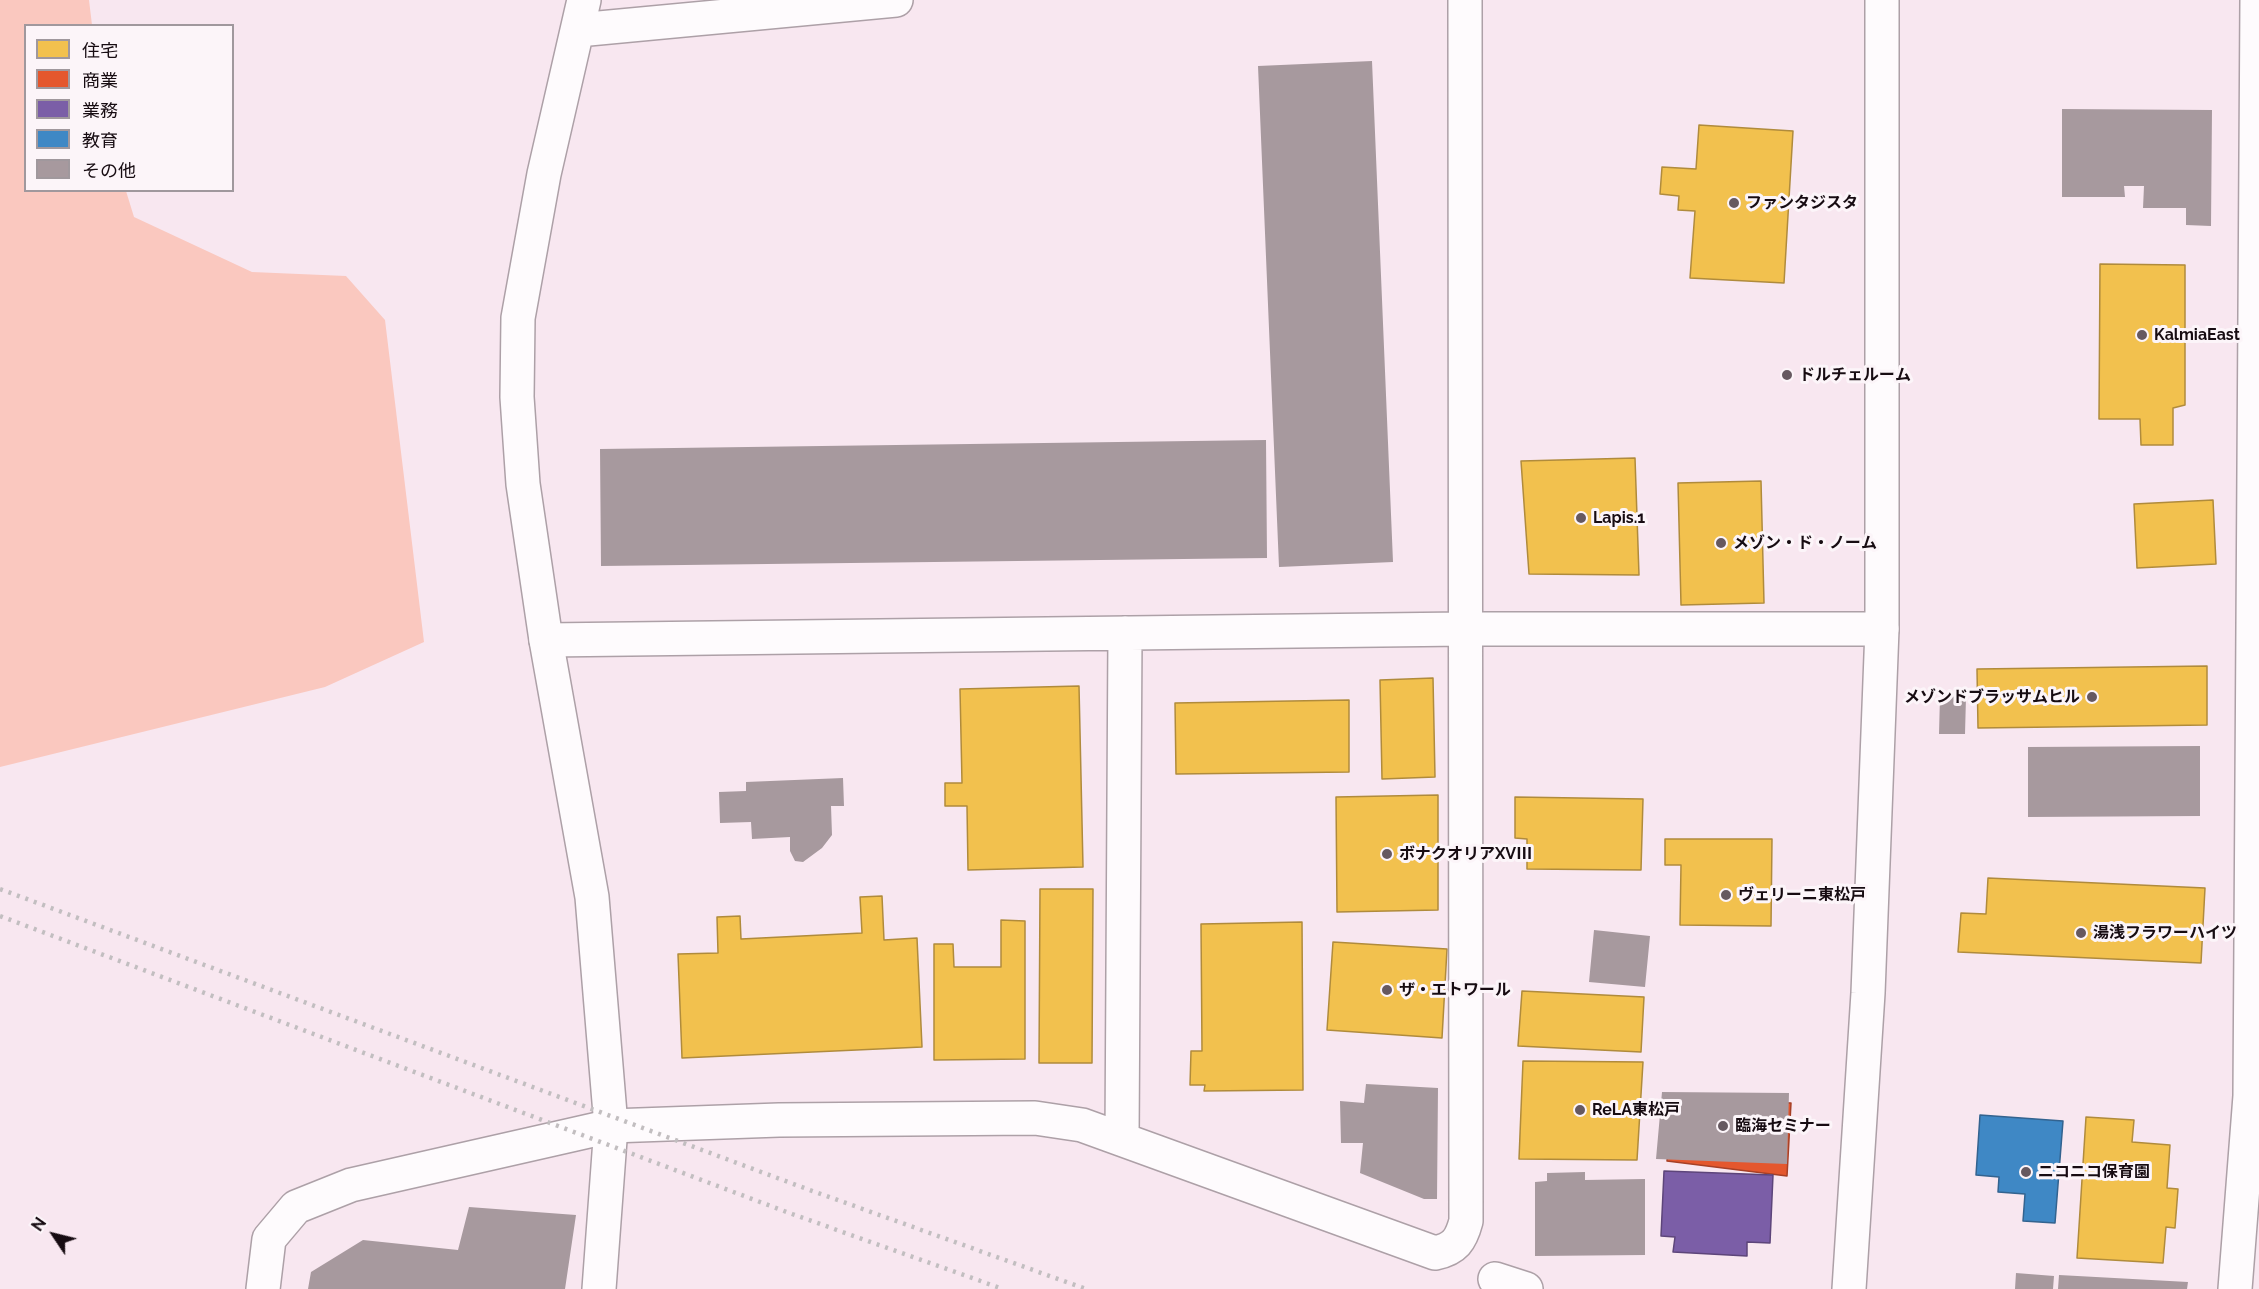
<!DOCTYPE html>
<meta charset="utf-8">
<style>
body{margin:0}
#map{position:relative;width:2259px;height:1289px;overflow:hidden;background:#f8e7f0;font-family:Raleway,"Noto Sans JP",sans-serif}
canvas{display:block}
.legend{position:absolute;left:24px;top:24px;width:210px;height:168px;box-sizing:border-box;background:#fcf5f9;border:2px solid #a0989d;margin:0;padding:8px 10px;list-style:none;font-size:18px;color:#170c12}
.legend li{display:flex;align-items:center;gap:12px;height:30px}
.legend b{width:30px;border:2px solid #a0989d}
.north{position:absolute;left:24px;top:1205px;width:60px;height:60px;-webkit-text-stroke:4px #fcf5f9;paint-order:stroke;rotate:305deg;font-size:16px;font-weight:700;line-height:24px;text-align:center;color:#170c12}
.north::after{content:'';display:block;margin:auto;width:21px;height:27px;background:#170c12;clip-path:polygon(50% 0,100% 100%,50% 72%,0 100%)}
</style>
<div id="map">
<canvas width="2259" height="1289"></canvas>
<ul class="legend">
<li><b style="height:16px;background:#f2c14e"></b>住宅</li>
<li><b style="height:16px;background:#e4572e"></b>商業</li>
<li><b style="height:16px;background:#7b5ea7"></b>業務</li>
<li><b style="height:16px;background:#3f88c5"></b>教育</li>
<li><b style="height:16px;background:#a7999e"></b>その他</li>
</ul>
<div class="north">N</div>
</div>
<script>
const g = document.querySelector('canvas').getContext('2d');
g.lineJoin = 'round';
function paint(path, color) { g.fillStyle = color; g.fill(path, 'evenodd'); }
function trace(path, color, width, dash) { g.strokeStyle = color; g.lineWidth = width; g.lineCap = dash ? 'butt' : 'round'; g.setLineDash(dash || []); g.stroke(path); }
function drawText(font, color, halo, rows, align = 'center') {
  g.font = font + ' Raleway,"Noto Sans JP",sans-serif'; g.lineWidth = 6; g.setLineDash([]); g.textBaseline = 'middle'; g.strokeStyle = halo; g.fillStyle = color; for (const [text, x, y, turn = 0] of rows) {
    g.save(); g.translate(x, y); g.rotate((+turn || 0) * Math.PI / 180); g.textAlign = isNaN(turn) ? turn : align; if (halo) g.strokeText(text, 0, 0); g.fillText(text, 0, 0); g.restore();
  }
}
paint(new Path2D(`
 M0,0H89L92,25L26,26V190L126,191L134,217L252,272L346,276L385,320L424,642L325,687L0,767Z`), '#fac8bf');
const homes = new Path2D(`
 M1699,125L1793,131L1784,283L1690,278L1695,211L1678,210L1679,196L1660,194L1662,167L1696,169Z
 M2100,264L2185,265V405L2173,408V445H2141L2140,419H2099Z
 M1635,458L1639,575L1529,574L1521,461Z
 M1761,481L1764,603L1681,605L1678,483Z
 M2213,500L2216,564L2137,568L2134,504Z
 M2207,666V725L1978,728L1977,669Z
 M1433,678L1435,777L1382,779L1380,680Z
 M1079,686L1083,867L968,870L967,806H945V783H962L960,689Z
 M1349,700V772L1176,774L1175,703Z
 M1438,795V910L1337,912L1336,797Z
 M1515,797L1643,799L1641,870L1527,869V839L1515,838Z
 M1665,839H1772L1771,926L1680,925L1681,865H1665Z
 M1988,878L2205,888L2201,963L1958,952L1961,913L1986,914Z
 M1040,889H1093L1092,1063H1039Z
 M882,896L884,940L917,938L922,1047L682,1058L678,954L718,953L717,917L740,916L741,939L862,933L860,897Z
 M1001,920L1025,921V1059L934,1060V944H953L954,967H1001Z
 M1302,922L1303,1090L1204,1091L1205,1085H1190L1191,1051H1202L1201,924Z
 M1333,942L1447,949L1442,1038L1327,1030Z
 M1522,991L1644,997L1641,1052L1518,1046Z
 M1523,1061L1643,1062L1637,1160L1519,1159Z
 M2086,1117L2134,1120L2132,1142L2170,1145L2167,1188L2178,1189L2175,1228L2166,1227L2163,1263L2077,1258Z`);
paint(homes, '#f2c14e');
trace(homes, '#b08b3c', 1.5);
const shops = new Path2D(`
 M1672,1100L1791,1103L1787,1176L1667,1161Z`);
paint(shops, '#e4572e');
trace(shops, '#a64026', 1.5);
const offices = new Path2D(`
 M1664,1171L1773,1175L1770,1243L1747,1242V1256L1673,1252L1675,1237L1661,1236Z`);
paint(offices, '#7b5ea7');
trace(offices, '#5d457a', 1.5);
const schools = new Path2D(`
 M1980,1115L2063,1121L2055,1223L2023,1221L2025,1194L1998,1192L1999,1177L1976,1175Z`);
paint(schools, '#3f88c5');
trace(schools, '#33638f', 1.5);
paint(new Path2D(`
 M1372,61L1393,562L1279,567L1258,66Z
 M2062,109L2212,110L2211,226L2186,225V208H2143L2144,186H2124L2125,197H2062Z
 M1266,440L1267,558L601,566L600,449Z
 M1940,696L1966,697L1965,734H1939Z
 M2200,746V816L2028,817V747Z
 M843,778L844,806H831L832,835L822,848L803,862L795,861L790,851V837L752,839L751,822L720,823L719,792L746,791V782Z
 M1594,930L1650,936L1645,987L1589,982Z
 M1366,1084L1438,1088L1437,1199H1424L1360,1173L1363,1143H1341L1340,1101L1364,1103Z
 M1662,1092L1789,1093L1787,1164L1656,1159Z
 M1585,1172V1180L1645,1179V1255L1535,1256V1182L1547,1181V1173Z
 M469,1207L576,1215L565,1289H308L311,1272L363,1240L458,1250Z
 M2016,1273L2054,1276L2053,1289H2015Z
 M2059,1275L2188,1282L2187,1289H2058Z`), '#a7999e');
const street = new Path2D(`
 M546,640L1464,629H1882
 M1122,1139L1125,633
 M1495,1279L1526,1289
 M263,1289L269,1239L296,1207L351,1185L611,1126L779,1120L1035,1118L1082,1125L1435,1253C1455,1249 1461,1240 1466,1221L1465,0
 M2235,1289L2250,1096L2257,0`);
const secondary = new Path2D(`
 M584,0L544,174L518,318L517,397L523,484L546,640L592,897L611,1126L599,1289
 M578,30L896,0
 M1849,1289L1868,993L1882,629V0`);
trace(street, '#ada0a7', 36);
trace(secondary, '#ada0a7', 36);
trace(street, '#fefbfd', 33);
trace(secondary, '#fefbfd', 33);
trace(new Path2D(`
 M0,889L807,1189L1086,1289
 M0,916L792,1214L1003,1289`), '#c2bec0', 4.5, [3, 6]);
for (const [x, y, r, color] of [
 [1734,203,6,"#665960"],
 [2142,335,6,"#665960"],
 [1787,375,6,"#665960"],
 [1581,518,6,"#665960"],
 [1721,543,6,"#665960"],
 [2092,697,6,"#665960"],
 [1387,854,6,"#665960"],
 [1726,895,6,"#665960"],
 [2081,933,6,"#665960"],
 [1387,990,6,"#665960"],
 [1580,1110,6,"#665960"],
 [1723,1126,6,"#665960"],
 [2026,1172,6,"#665960"]
]) { const dot = new Path2D(); dot.arc(x, y, r, 0, 2 * Math.PI); g.fillStyle = color; g.fill(dot); trace(dot, '#fcf5f9', 2); }
drawText('bold 16px', '#170c12', '#fcf5f9', [
 ["ファンタジスタ",1746,203],
 ["KalmiaEast",2154,335],
 ["ドルチェルーム",1799,375],
 ["Lapis.1",1593,518],
 ["メゾン・ド・ノーム",1733,543],
 ["メゾンドブラッサムヒル",2080,697,"right"],
 ["ボナクオリアXVⅢ",1399,854],
 ["ヴェリーニ東松戸",1738,895],
 ["湯浅フラワーハイツ",2093,933],
 ["ザ・エトワール",1399,990],
 ["ReLA東松戸",1592,1110],
 ["臨海セミナー",1735,1126],
 ["ニコニコ保育園",2038,1172]
], 'left');
</script>
